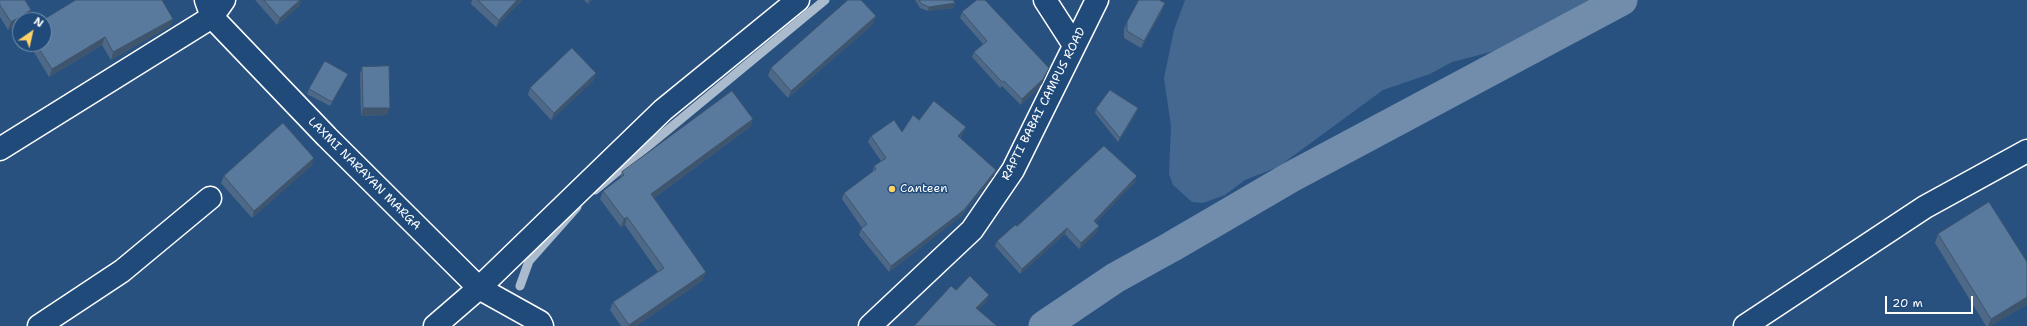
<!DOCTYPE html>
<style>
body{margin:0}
#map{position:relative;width:2027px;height:326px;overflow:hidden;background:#28517f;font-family:"Shantell Sans",sans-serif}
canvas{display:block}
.north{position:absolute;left:12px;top:12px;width:40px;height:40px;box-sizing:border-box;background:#1f4a7a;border:1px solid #7992af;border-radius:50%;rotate:34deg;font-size:11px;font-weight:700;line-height:16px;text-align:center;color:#fff}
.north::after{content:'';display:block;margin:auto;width:14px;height:18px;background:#ffd166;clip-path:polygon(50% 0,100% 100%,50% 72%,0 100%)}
.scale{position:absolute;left:1885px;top:296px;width:88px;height:18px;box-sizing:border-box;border:2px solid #fff;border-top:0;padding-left:5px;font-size:12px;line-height:14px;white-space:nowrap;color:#fff;-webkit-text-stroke:3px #1f4a7a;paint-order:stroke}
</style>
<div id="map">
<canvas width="2027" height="326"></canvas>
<div class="north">N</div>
<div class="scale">20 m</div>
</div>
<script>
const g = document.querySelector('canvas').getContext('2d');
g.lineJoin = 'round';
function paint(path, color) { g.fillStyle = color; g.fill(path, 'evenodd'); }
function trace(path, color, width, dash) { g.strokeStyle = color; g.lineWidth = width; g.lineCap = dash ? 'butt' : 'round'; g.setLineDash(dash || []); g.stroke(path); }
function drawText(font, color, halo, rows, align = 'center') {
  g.font = font + ' "Shantell Sans",sans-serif'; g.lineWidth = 3; g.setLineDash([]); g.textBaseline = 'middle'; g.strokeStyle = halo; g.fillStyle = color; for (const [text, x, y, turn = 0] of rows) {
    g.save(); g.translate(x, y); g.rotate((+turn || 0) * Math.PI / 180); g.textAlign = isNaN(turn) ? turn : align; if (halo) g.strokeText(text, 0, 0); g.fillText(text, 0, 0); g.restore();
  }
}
paint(new Path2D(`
 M1185,0H1596L1570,17L1514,46L1452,62L1430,74L1383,90L1278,167L1245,180L1225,195L1203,203L1192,202L1173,185L1169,174L1171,126L1164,78L1174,30Z`), '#446890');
trace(new Path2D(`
 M595,190L825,0
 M520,286L529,261L577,207`), '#aabbcd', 9);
trace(new Path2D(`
 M1044,326L1115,278L1171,247L1291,177L1622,0`), '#718dab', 31);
const minor = new Path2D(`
 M206,0L212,17L327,137L479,288L540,322L542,326
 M1045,0L1074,45
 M0,149L212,17L224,0
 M39,326L122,271L210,198
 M435,326L479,288L663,110L798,0
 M870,326L972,230L1013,170L1097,0
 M1745,326L1925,207L2027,151`);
trace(minor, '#fff', 25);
trace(minor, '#1f4a7a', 22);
paint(new Path2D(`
 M0,0L29,17L8,30L0,17Z
 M255,0H301L299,6L277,25Z
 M472,0H522L496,27L471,4Z
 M584,0H592L588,4Z
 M915,0H953L955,3L953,8L928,11L920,8Z
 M1162,11L1141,48L1124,38V29L1127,22Z
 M962,12L1047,73L1042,84L1021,105L1002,86L1000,88L972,57L974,52L983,44L960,18Z
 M876,16L873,24L788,98L768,76L771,68Z
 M173,19L170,26L111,60L102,45L49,77L29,44H44Z
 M362,67L387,115L361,116L360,74Z
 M596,73L593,81L551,120L528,95L530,88Z
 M348,74L346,78L330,106L307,94L309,89Z
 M1138,108L1137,112L1118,142L1095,113L1096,109Z
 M753,119L750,127L654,198L703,280L636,326H621L610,310L613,302L658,272L625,225L621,227L600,199L603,191L620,178L622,172Z
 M919,120L966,127L963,133L960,138L996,170L994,176L961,216L889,272L859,235L861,229L862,228L842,199L844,193L872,173L874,166L881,161L868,142L871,136L902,132Z
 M312,165L252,218L221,183L224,176Z
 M1135,182L1096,222L1099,226L1097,232L1079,249L1065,234L1020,274L995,246L997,241L1017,226Z
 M1938,234L2027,262V304L1991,326H1986L1935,243Z`), '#4d6987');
paint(new Path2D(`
 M300,0H301L299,6L277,25L280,18Z
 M517,0H522L496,27L499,20Z
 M589,0H592L588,4Z
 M955,3L953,8L928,11L929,7Z
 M1165,3L1162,11L1141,48L1144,41Z
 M31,10L29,17L24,20H20V22L8,30L11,22Z
 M876,16L873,24L788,98L791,91Z
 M173,19L170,26L111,60L113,52Z
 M105,37L102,45L49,77L52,69Z
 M1049,68L1042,84L1021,105L1022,99Z
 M596,73L593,81L551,120L554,113Z
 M363,108H390L387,115L361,116Z
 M1138,108L1137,112L1118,142L1120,138Z
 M753,119L750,127L648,202L651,194Z
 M966,127L963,133L956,142L958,136Z
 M314,158L312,165L252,218L254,211Z
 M996,170L994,176L961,216L889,272L891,266Z
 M1137,176L1135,182L1092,226L1094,221Z
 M627,217L625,225L621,227L624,219Z
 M1099,226L1097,232L1079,249L1081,243Z
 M1067,228L1065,234L1020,274L1022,269Z
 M706,272L703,280L636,326H628Z
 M989,295L987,301L974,314L976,308Z
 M2027,297V304L1991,326H1988L1991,319Z`), '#3f556e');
const building = new Path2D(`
 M0,0H25L31,10L11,22L0,5Z
 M76,0H162L173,19L113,52L105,37L52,69L36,44H44V20H43Z
 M264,0H300L280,18Z
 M478,0H517L499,20Z
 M848,0H861L876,16L791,91L771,68Z
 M919,0H953L955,3L929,7L922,4Z
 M977,0H985L1049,68L1043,79L1022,99L1004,81L1002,82L974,52L987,41L962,12Z
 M1139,0H1159L1165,3L1144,41L1127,31V22Z
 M572,48L596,73L554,113L530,88Z
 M325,61L348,74L332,102L309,89Z
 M389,66L390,108H363L362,67Z
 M1110,90L1138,108L1120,138L1096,109Z
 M732,91L753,119L651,194L706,272L629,325L613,302L664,268L627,217L624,219L603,191L624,175L622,172Z
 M934,101L966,127L958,136L996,170L964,210L891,266L861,229L867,224L844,193L876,169L874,166L886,158L871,136L894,120L902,132L913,115L919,120Z
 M283,123L314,158L254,211L224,176Z
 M1104,146L1137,176L1094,221L1099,226L1081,243L1067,228L1022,269L997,241L1015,225L1017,226Z
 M1989,202L2027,262V297L1991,319L1938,234Z
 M970,276L989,295L976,308L997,326H914L951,286L956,290Z`);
paint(building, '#5a7a9d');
trace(building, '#3f556e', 1);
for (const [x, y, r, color] of [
 [892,189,4,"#ffd166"]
]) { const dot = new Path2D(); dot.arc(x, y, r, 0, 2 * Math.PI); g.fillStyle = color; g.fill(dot); trace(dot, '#1f4a7a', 1.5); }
drawText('12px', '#fff', '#1f4a7a', [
 ["RAPTI BABAI CAMPUS ROAD",1044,104,-63],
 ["LAXMI NARAYAN MARGA",364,174,45]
]);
drawText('12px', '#fff', '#1f4a7a', [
 ["Canteen",900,189]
], 'left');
</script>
